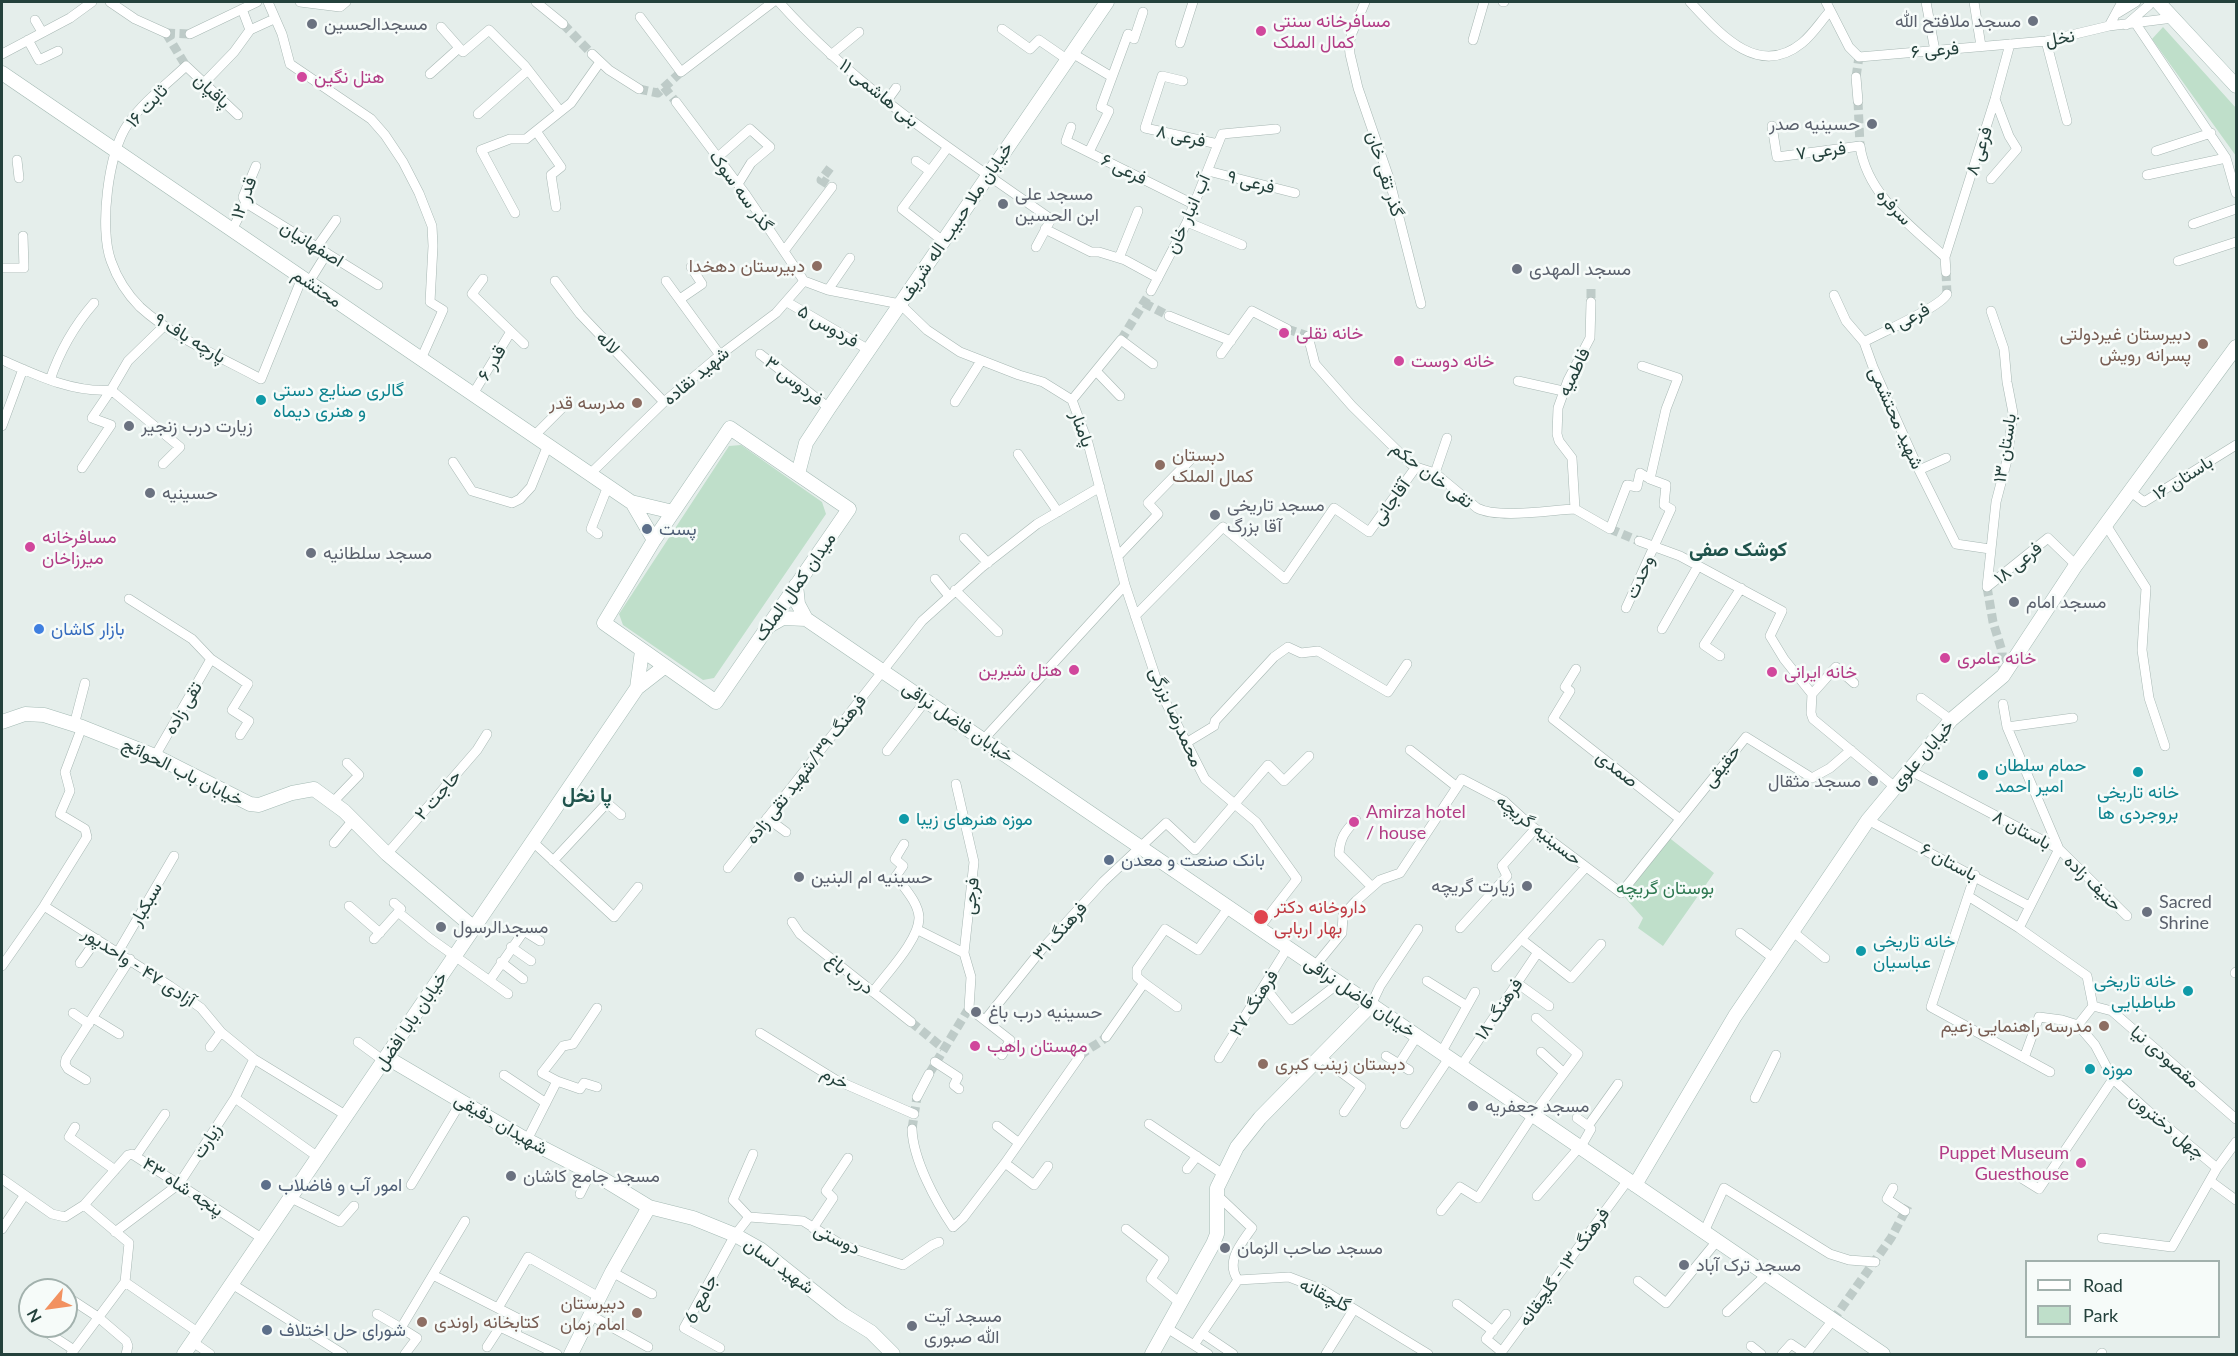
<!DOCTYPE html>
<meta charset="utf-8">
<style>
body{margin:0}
#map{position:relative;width:2238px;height:1356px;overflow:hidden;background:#e5eeeb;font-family:Lato,sans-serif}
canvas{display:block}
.frame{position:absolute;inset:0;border:3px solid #24413c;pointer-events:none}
.legend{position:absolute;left:2025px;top:1260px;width:195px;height:78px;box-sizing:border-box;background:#f6fbf9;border:2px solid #a2b1ad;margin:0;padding:8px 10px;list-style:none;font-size:18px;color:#24413c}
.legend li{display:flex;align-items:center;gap:12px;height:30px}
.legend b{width:30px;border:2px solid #a2b1ad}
.north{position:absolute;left:18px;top:1278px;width:60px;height:60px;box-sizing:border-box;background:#f6fbf9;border:2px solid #a2b1ad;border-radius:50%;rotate:241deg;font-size:16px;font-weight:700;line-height:24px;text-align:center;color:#24413c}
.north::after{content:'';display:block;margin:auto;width:21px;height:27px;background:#f29160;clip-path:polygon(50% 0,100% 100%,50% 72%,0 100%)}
</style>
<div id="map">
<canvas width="2238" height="1356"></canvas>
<div class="frame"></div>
<ul class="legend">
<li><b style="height:8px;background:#fff"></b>Road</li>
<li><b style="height:16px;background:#bfdfca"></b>Park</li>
</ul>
<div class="north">N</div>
</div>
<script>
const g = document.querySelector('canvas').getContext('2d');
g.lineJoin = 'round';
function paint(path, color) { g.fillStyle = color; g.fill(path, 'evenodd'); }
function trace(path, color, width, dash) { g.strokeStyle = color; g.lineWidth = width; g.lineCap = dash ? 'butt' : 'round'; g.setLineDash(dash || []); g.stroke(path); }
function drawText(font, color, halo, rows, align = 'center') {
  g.font = font + ' Lato,Vazirmatn,sans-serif'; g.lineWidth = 5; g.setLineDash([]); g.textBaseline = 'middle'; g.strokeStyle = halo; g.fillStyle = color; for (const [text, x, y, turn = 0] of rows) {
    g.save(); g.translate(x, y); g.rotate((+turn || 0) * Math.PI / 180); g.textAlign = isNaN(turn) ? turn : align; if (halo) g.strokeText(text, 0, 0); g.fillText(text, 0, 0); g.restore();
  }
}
paint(new Path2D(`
 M2163,27L2236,108V156L2152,39Z
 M741,445L822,502L826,514L714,678L703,680L623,625L619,614L729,446Z
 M1667,836L1714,873L1663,946L1638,928L1643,918L1621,893Z`), '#bfdfca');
trace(new Path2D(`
 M563,24L592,54
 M166,33L186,66
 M166,33L190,34
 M1856,77L1859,57
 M664,87L676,102
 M639,89L658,93L681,72
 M1858,101L1860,146
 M830,168L821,180L832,187
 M1946,272L1947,294
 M1591,289V302
 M1144,303L1169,316
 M1287,329L1308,336
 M1121,340L1151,291
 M1610,529L1639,541
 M1987,587L1993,622L2002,651L2003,674
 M911,1022L943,1048
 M1080,1056C1089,1047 1098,1045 1106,1037
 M929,1074L969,1008
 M912,1129L917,1097
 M1833,1320L1891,1238L1908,1206`), '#becbc8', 9, [9, 4.5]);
const street = new Path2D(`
 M110,2L135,19L166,33
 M268,2L282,34L290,64L371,119L385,135L403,162L419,193L432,226L433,246L430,302L443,310L421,359
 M300,2L340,7L346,2
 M536,2L563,24
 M779,2C857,89 955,152 1051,219L1036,247
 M1365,2L1352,33L1349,44L1350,54L1358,88L1389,178L1421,304
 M1503,2H1504
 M1690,2C1719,33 1758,79 1802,43C1813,34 1821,21 1830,11
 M1826,2L1849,47L1859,57L2046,41L2109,26L2173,18
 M1926,2L1935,51
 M1974,2L1981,46
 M242,9L250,30
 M2118,13L2136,2
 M640,17L681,72L773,2
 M35,20L42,32
 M2136,24L2226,158L2236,193
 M2126,25L2149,5L2150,2
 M2109,26L2122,2
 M441,27L463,52L489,30L525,66L560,111
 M1002,29L1030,49L1039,40L1068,60
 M190,34L257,2
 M28,40L39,60L58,51
 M1473,40L1484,2
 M2046,41L2067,121
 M1180,43L1193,2
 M1072,53L1112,77
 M2,54L70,18L92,2
 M592,54L609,70L639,89
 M831,55L859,32
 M430,74L459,48
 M1856,77L1858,101
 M1183,81L1162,76L1145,128L1218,144
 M204,83L234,52L250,30L274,19
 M676,102L746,195L804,281
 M886,102L896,88
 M478,114L528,70
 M238,115L186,66C167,84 143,102 128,124C108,152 99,229 111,261C117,278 128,295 140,307C174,338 221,357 261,379L302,278
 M1772,126L1777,157L1860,146C1867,195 1911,226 1945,257
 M1071,127L1066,141L1195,205
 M2156,151L2211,133
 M1089,152L1109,111L1101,107L1128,34L1134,39L1143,12
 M718,157L750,129L770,147L751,163L738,184
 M17,160L19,178
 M916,161L930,171
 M1208,171L1295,193
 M2147,175L2226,158
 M1991,179L2017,149L2009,136L1995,99
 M246,203L378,285
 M556,207L551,175L561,167L536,131L571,103L600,62
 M515,213L481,150L510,139H526L536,131
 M1187,222L1242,245
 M2193,224L2236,209
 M1045,229L1091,252H1099L1125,260L1158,278
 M232,230L246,203L243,197L256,166
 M943,241L902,209L948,147
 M317,247L336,220
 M784,251L832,187
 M1119,258L1138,211
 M2178,261L2236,242
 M2,268H24L23,236
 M1946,272L1945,257L1995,99L2010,44
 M483,279L472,294L524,344
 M555,281L580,314L664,402
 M666,281L720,355
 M804,281L828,290L900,304L927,330L960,352L1019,375L1043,382L1072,400L1088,443L1125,585L1161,693L1205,779L1256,822L1297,879L1259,928
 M309,282L327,253
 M828,290L850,258
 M1151,291L1187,222L1222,134L1276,129
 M1834,295L1846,321L1864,342L1873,367L1919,470L1956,544L1990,549
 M680,299L702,284L691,267
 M787,302L869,350
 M1169,316L1231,341
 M1308,336L1315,364L1352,406L1411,464L1416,467L1435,473L1477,508C1498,519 1550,510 1575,509
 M1864,342C1880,333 1941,307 1947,294
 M760,354L829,408
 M1221,354L1252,311L1287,329
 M2,360C36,375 73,393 111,390L128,361L164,326
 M1096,371L1120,396
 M50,380C60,350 74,326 94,303
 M1518,381L1563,391
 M473,394L510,333
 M1072,400L1121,340L1153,364
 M955,402L981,361
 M2,426L23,369
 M534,436L567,403
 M1018,454L1058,512
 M453,462L472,491L512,503L520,499L531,487L548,445
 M82,468L111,425L92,418L111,390L180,447L163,464
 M1919,470L1946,458
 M1435,473L1447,438
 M590,474L664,402L720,355L776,313L804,281
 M2131,492L2144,502L2236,445
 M1575,509L1572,458L1559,441L1557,434L1558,408L1568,380L1590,338L1591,302
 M1575,509L1610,529L1627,485L1637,487L1640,473L1650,479
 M2106,525L2146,588L2142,650L2149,698L2165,746
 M598,534L591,529L608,486
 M964,538L988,563
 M1639,541L1680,556L1782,611L1770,636L1784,659L1812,694L1811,713L1813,719L1895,787
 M1119,555L1158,514L1148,503L1193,457
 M935,579L949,596
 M1987,587L1996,502L2007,460L2013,413L2007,382L2004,349L1991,311
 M1987,587L2048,538L2076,565
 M955,590L998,632
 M129,599L192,639L211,659L248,684L232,710L249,721L240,735
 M1626,608L1671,509L1664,505L1666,485L1650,479L1666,409L1678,378L1642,366
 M1135,616L1223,527L1285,579L1334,508L1369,532L1416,467
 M1662,629L1698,566
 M1720,656L1704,645L1741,588
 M1576,669L1565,687L1570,691L1553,719L1680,819
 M1812,694L1836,667L1854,683
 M1921,698L1951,720
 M2003,704L2007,727L2059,849L2127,916
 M74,725L85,683
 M2007,727L2073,718
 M983,740L1125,585
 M1186,743L1214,726L1215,721L1274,657L1288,647L1301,653L1318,651L1388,692L1407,664
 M1410,750L1457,787L1462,779L1504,801L1529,824L1621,893L1746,737L1812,778L1830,768L1851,750
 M887,751L926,700
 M155,756L211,659
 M1909,770L2059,849L2019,928
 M956,784L974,862L964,953L971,977L969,1008L1010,1040L1002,1055
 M333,802L359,775L347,763
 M767,818L786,832
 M1356,820C1345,831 1340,838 1339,854L1372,887
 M1868,820L2029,906
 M533,842L614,917L638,887
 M334,843L353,820
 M387,854L477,750L487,734
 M553,861L607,803L621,815
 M728,868L922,621L982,567L1037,524L1100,487
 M1975,875L1931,1007L2050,1072
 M1968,896L2019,928L2087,976L2093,1006L2112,1011L2236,1119
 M44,906L170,986L201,1008L221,1032L254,1059L347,1116
 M349,906L380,933
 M398,912L431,939L508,994
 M792,922L800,934L911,1022
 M1460,928L1507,876L1502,866L1535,829
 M918,930L964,953
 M1792,931L1825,958
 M1740,933L1773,958
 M374,939L401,909L394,903
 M1521,939L1571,978L1601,944
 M511,947L531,961
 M118,952L174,856
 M501,962L523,979
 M80,963L97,939
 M2,966L44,906L87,837L85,829L60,814L70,791L65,772L82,727
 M1315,966L1342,933L1343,915L1356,901L1380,880L1400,873L1457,787
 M1496,967L1586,867
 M2235,973L2236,972
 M490,980L524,931L540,941
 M1427,981L1467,1006
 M1144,983L1177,1007
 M1517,983L1549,1006
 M1264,986L1291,1020L1339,983
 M873,992C886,974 920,939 919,917C918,902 904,888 896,876L903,866L895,859L904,844
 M1371,1005L1380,986L1418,929
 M73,1013L89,1024
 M93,1018L119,1034
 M985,1020L1042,949L1103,882L1166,823L1195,850L1268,765L1284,781L1309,756
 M2078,1025L2095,1045L2113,1079L2147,1110L2217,1168
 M760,1033L836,1080L914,1114
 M1106,1037L1144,983L1137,977V969L1165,929L1198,950L1229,907
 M358,1042L384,1061
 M210,1047L221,1032
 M1541,1052L1564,1073
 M1441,1053L1475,992
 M1319,1056L1361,1087L1344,1112
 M1386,1056L1409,1070
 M1219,1058L1288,947
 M2024,1058L2039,1017L2062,1020L2078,1025L2093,1006
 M935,1062L958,1077L954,1085L959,1089
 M1399,1064L1417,1036
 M1461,1066L1538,952
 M504,1075L546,1103
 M86,1080L68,1069L65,1064L66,1059L130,959
 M597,1087L584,1083L580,1089L557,1081L542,1073L563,1046L573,1044L597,1008
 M917,1097L929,1074
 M235,1098L318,1157
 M1755,1098L1776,1055
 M1577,1118L1588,1126
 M1149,1124L1223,1174
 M1405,1124L1449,1058
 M997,1126L1019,1143
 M75,1127L69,1137L115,1170
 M912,1129C913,1160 936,1202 953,1227L963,1218L1005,1163L1080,1056
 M527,1140L557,1081
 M136,1156L165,1114
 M1005,1163L1034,1185L1048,1166
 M1187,1169L1197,1156
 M2018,1176L2039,1189L2113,1079
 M2,1179L52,1214L65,1217L84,1205L128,1155L132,1154L263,1239
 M2210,1181L2236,1200
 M411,1185L461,1102
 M1893,1188L1887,1199L1905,1211
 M580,1194L591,1172
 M1216,1194L1252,1228C1241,1244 1225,1261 1238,1280
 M1537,1196L1583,1143L1591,1129L1588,1126L1618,1084
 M291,1198L340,1222L354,1206
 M84,1205L129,1243L125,1282
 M1441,1211L1460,1187L1478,1198L1533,1115L1578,1054L1536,1018
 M749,1217L733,1200L753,1154
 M813,1228L833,1198L826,1191L848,1158
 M2,1229L24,1196
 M1126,1229L1164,1259L1151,1279L1180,1303
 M115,1232L179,1184L235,1098L254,1059
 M1704,1232L1724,1188L1830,1254L1849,1260L1875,1262
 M2102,1238L2172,1247L2217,1168L2236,1142
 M612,1272L652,1294
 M433,1275L521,1320L515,1334
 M1238,1280L1289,1277L1323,1290L1428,1354
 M1638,1281L1666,1303L1717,1241
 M125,1282L199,1333
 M232,1284L343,1354
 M66,1296L98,1317L126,1341L128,1346L126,1354
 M1457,1304L1493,1331
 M498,1308L528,1257L599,1297
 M1727,1312L1766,1275
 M377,1314L401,1328
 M590,1315L648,1347
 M37,1326L74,1350
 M1167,1328L1208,1354
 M1202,1333L1238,1280
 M193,1342L210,1354
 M1194,1345L1202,1333L1233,1354
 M1751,1346L1761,1354
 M487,1347L500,1327L557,1354
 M720,1348L684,1328L735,1235L749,1217L803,1221L842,1245L903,1265L932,1245L939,1242
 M1502,1352L1486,1339L1506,1314
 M71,1354L125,1282
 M405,1354L417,1338L401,1328L465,1221
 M1326,1354L1354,1309
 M1500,1354L1628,1180
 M1782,1354L1791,1344L1806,1354
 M1806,1354L1833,1320
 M2101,1354L2102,1353`);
const secondary = new Path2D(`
 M2158,2L2236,86
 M2,73L631,502L673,512
 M730,428L849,509L716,702L604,623L654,540Z
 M798,474L806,443L829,408L1107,2
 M633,504L654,540
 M796,585L798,604L806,619
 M767,627L783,618L806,619L1883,1354
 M637,688L642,651
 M2,722L25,714L44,715L82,727L155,756L250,804L259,805L292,793L314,789L344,811L387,854L474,928
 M386,1057L527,1140L603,1179L649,1207L693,1218L735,1235L760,1249L842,1314L871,1332L893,1354
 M1635,1185L1735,1016L1868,820L1951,720L2003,676L2076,565L2236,347
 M184,1354L637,688L664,667
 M571,1354L612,1272L649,1207
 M1152,1354L1213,1244L1217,1234V1188L1237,1147L1260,1118L1371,1005`);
trace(street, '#a7b7b3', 10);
trace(secondary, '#a4bab4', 15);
trace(street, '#fff', 9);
trace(secondary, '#fff', 14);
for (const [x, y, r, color] of [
 [2033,21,6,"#6b7280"],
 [312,24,6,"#6b7280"],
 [1261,31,6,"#d1479c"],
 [302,77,6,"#d1479c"],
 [1872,124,6,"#6b7280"],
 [1003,204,6,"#6b7280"],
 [817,266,6,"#8d6e63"],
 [1517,269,6,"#6b7280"],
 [1284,333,6,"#d1479c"],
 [2203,344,6,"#8d6e63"],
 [1399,361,6,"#d1479c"],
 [261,400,6,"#0f9aa8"],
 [637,403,6,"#8d6e63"],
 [129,426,6,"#6b7280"],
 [1160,465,6,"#8d6e63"],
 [150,493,6,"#6b7280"],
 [1215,515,6,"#6b7280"],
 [647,529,6,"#5c6f8a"],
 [30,547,6,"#d1479c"],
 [311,553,6,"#6b7280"],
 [2014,602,6,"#6b7280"],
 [39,629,6,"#3f7fe0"],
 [1945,658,6,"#d1479c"],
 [1074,670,6,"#d1479c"],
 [1772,672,6,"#d1479c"],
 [2138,772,6,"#0f9aa8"],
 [1983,775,6,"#0f9aa8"],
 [1873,781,6,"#6b7280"],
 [904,819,6,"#0f9aa8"],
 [1354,822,6,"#d1479c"],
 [1109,860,6,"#5c6f8a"],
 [799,877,6,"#6b7280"],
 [1527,886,6,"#6b7280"],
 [2147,912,6,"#6b7280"],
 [1261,917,8,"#e0444e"],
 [441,927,6,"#6b7280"],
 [1861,951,6,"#0f9aa8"],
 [2188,991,6,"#0f9aa8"],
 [976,1012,6,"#6b7280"],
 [2104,1026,6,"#8d6e63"],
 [975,1046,6,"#d1479c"],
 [1263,1064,6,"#8d6e63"],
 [2090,1069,6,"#0f9aa8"],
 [1473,1106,6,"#6b7280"],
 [2081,1163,6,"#d1479c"],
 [511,1176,6,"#6b7280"],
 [266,1185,6,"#5c6f8a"],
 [1225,1248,6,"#6b7280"],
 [1684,1265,6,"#6b7280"],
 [637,1313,6,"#8d6e63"],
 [422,1322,6,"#8d6e63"],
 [912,1326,6,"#6b7280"],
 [267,1330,6,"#5c6f8a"]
]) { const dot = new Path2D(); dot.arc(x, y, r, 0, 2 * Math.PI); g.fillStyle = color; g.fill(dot); trace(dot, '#f6fbf9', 2); }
drawText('18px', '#b23c85', '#f6fbf9', [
 ["مسافرخانه سنتی",1273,21],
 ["کمال الملک",1273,42],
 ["هتل نگین",314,77],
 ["خانه نقلی",1296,333],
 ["خانه دوست",1411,361],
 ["مسافرخانه",42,537],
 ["میرزاخان",42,558],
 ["خانه عامری",1957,658],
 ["هتل شیرین",1062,670,"right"],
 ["خانه ایرانی",1784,672],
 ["Amirza hotel",1366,812],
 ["/ house",1366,833],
 ["مهستان راهب",987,1046],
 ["Puppet Museum",2069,1153,"right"],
 ["Guesthouse",2069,1174,"right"]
], 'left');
drawText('18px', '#5b616d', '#f6fbf9', [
 ["مسجد ملافتح الله",2021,21,"right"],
 ["مسجدالحسین",324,24],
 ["حسینیه صدر",1860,124,"right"],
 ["مسجد علی",1015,194],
 ["ابن الحسین",1015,215],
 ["مسجد المهدی",1529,269],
 ["زیارت درب زنجیر",141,426],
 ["حسینیه",162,493],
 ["مسجد تاریخی",1227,505],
 ["آقا بزرگ",1227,526],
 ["مسجد سلطانیه",323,553],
 ["مسجد امام",2026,602],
 ["مسجد مثقال",1861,781,"right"],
 ["حسینیه ام البنین",811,877],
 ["زیارت گریچه",1515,886,"right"],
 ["Sacred",2159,902],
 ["Shrine",2159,923],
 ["مسجدالرسول",453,927],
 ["حسینیه درب باغ",988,1012],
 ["مسجد جعفریه",1485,1106],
 ["مسجد جامع کاشان",523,1176],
 ["مسجد صاحب الزمان",1237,1248],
 ["مسجد ترک آباد",1696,1265],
 ["مسجد آیت",924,1316],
 ["الله صبوری",924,1337]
], 'left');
drawText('18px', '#24413c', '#f6fbf9', [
 ["نخل",2060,38,-10],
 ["فرعی ۶",1935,50,-5],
 ["پاقپان",212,91,43],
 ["بنی هاشمی ۱۱",879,93,39],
 ["ثابت ۱۶",147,106,-47],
 ["فرعی ۸",1181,136,12],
 ["فرعی ۷",1821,151,-7],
 ["فرعی ۸",1979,151,-72],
 ["فرعی ۶",1124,169,26],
 ["گذر تقی خان",1385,174,73],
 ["فرعی ۹",1251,182,14],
 ["گذر سه سوک",741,191,54],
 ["قدر ۱۲",244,198,-70],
 ["سرفره",1894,207,47],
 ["آب انبار خان",1188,214,-66],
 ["خیابان ملا حبیب اله شریف",956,222,-56],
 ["اصفهانیان",312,244,32],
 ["محتشم",317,288,34],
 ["فرعی ۹",1907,319,-28],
 ["فردوس ۵",828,326,30],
 ["پارچه باف ۹",190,338,31],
 ["لاله",608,343,46],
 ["قدر ۶",492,363,-59],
 ["فاطمیه",1574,372,-64],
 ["شهید نقاده",696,376,-40],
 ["فردوس ۳",794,381,38],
 ["شهید محتشمی",1896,418,66],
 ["پامنار",1082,429,70],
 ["باستان ۱۳",2005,448,-81],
 ["تقی خان حکم",1432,475,37],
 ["باستان ۱۶",2183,478,-32],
 ["آقاجانی",1391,502,-54],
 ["فرعی ۱۸",2018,563,-39],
 ["وحدت",1640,577,-66],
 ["میدان کمال الملک",795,587,-55],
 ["تقی زاده",183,708,-60],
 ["محمدرضا بزرگی",1176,717,66],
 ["خیابان فاضل نراقی",958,722,34],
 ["خیابان علوی",1922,755,-49],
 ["حقیقی",1722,766,-51],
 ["فرهنگ ۳۹/شهید تقی زاده",806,769,-52],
 ["صمدی",1617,769,38],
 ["خیابان باب الحوائج",183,772,26],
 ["حاجت ۲",438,795,-49],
 ["حسینیه گریچه",1539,830,38],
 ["باستان ۸",2022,830,28],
 ["باستان ۶",1949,862,28],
 ["حنیف زاده",2093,883,44],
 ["فرجی",971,896,-84],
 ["سبکبار",146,904,-60],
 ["فرهنگ ۳۱",1060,931,-48],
 ["آزادی ۴۷ - واحدپور",139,967,33],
 ["درب باغ",850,974,38],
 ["خیابان فاضل نراقی",1360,997,34],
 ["فرهنگ ۲۷",1254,1003,-58],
 ["فرهنگ ۱۸",1499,1009,-56],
 ["خیابان بابا افضل",411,1021,-56],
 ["مقصودی نیا",2165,1057,41],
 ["خرم",835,1078,28],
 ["شهیدان دقیقی",501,1124,30],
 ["چهل دخترون",2167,1126,40],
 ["زیارت",207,1141,-57],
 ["پنجه شاه ۴۳",183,1187,33],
 ["دوستی",837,1239,26],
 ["شهید لسان",779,1266,36],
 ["فرهنگ ۱۳ - گلچقانه",1564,1267,-54],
 ["گلچقانه",1325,1295,27],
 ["جامع 6",701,1299,-64]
]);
drawText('18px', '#785e54', '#f6fbf9', [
 ["دبیرستان دهخدا",805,266],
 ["دبیرستان غیردولتی",2191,334],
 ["پسرانه رویش",2191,355],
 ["مدرسه قدر",625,403],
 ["دبستان",1172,455,"left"],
 ["کمال الملک",1172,476,"left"],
 ["مدرسه راهنمایی زعیم",2092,1026],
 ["دبستان زینب کبری",1275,1064,"left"],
 ["دبیرستان",625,1303],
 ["امام زمان",625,1324],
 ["کتابخانه راوندی",434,1322,"left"]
], 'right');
drawText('18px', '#0d838f', '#f6fbf9', [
 ["گالری صنایع دستی",273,390],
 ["و هنری دیماه",273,411],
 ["حمام سلطان",1995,765],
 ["امیر احمد",1995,786],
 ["خانه تاریخی",2138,792,"center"],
 ["بروجردی ها",2138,813,"center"],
 ["موزه هنرهای زیبا",916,819],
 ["خانه تاریخی",1873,941],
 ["عباسیان",1873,962],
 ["خانه تاریخی",2176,981,"right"],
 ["طباطبایی",2176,1002,"right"],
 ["موزه",2102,1069]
], 'left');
drawText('18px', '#4e5e75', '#f6fbf9', [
 ["پست",659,529],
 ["بانک صنعت و معدن",1121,860],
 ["امور آب و فاضلاب",278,1185],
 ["شورای حل اختلاف",279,1330]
], 'left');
drawText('18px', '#366cbe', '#f6fbf9', [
 ["بازار کاشان",51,629]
], 'left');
drawText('18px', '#2e7851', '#f6fbf9', [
 ["بوستان گریچه",1665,888]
]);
drawText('18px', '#be3a42', '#f6fbf9', [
 ["داروخانه دکتر",1274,907],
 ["بهار اربابی",1274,928]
], 'left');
drawText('bold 20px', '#1f534c', '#f6fbf9', [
 ["کوشک صفی",1738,550],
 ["پا نخل",587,796]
]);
</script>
